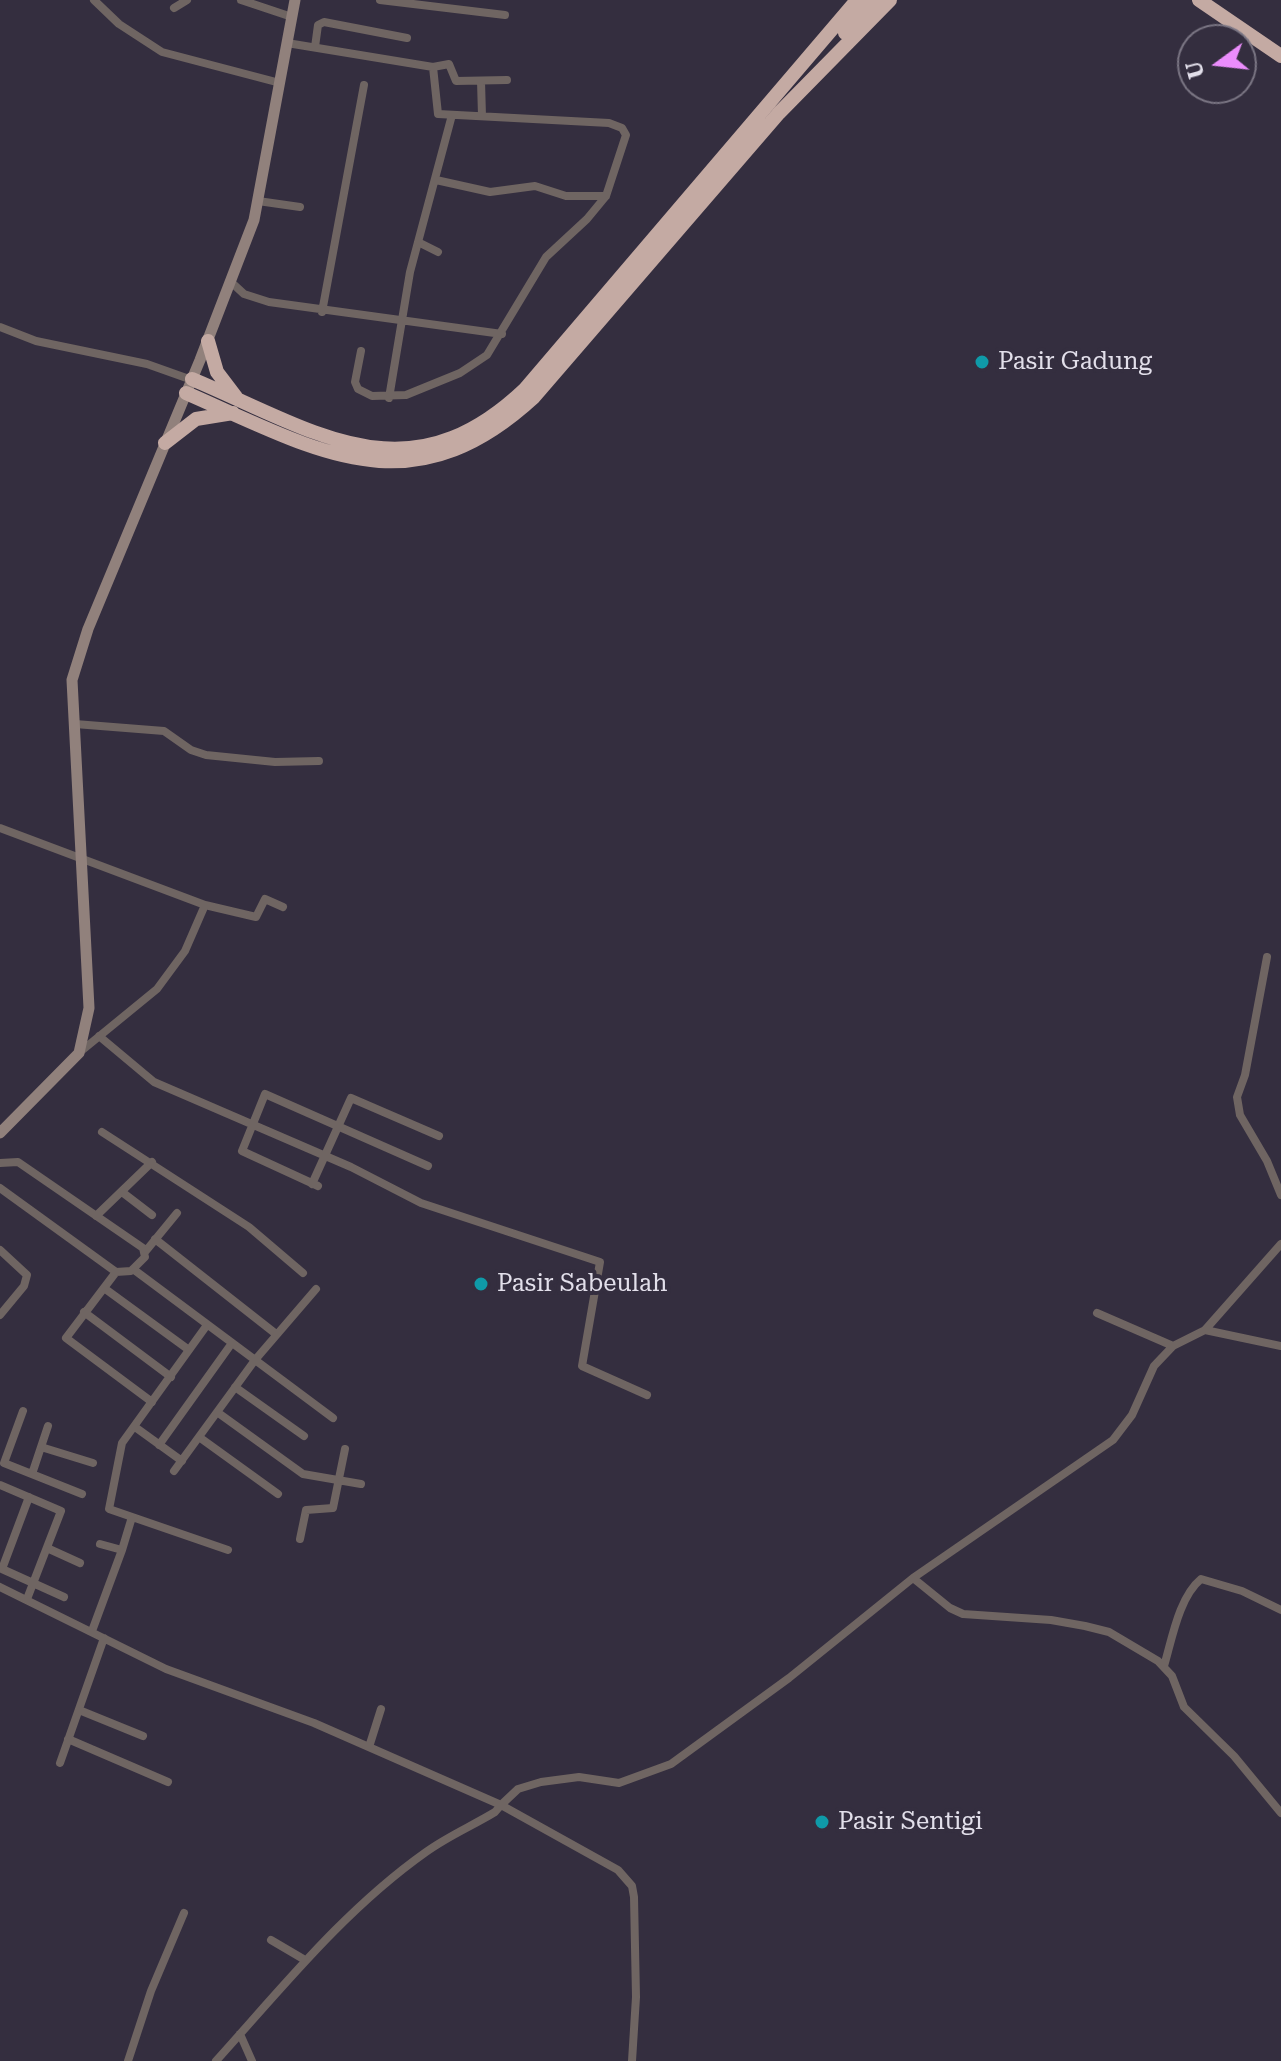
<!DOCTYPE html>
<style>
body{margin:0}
#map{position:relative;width:1281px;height:2061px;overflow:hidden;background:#342e3f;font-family:"Roboto Serif",serif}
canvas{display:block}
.north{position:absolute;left:1177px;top:24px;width:80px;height:80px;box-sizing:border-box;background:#342e3f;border:2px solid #7a7583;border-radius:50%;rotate:255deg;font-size:22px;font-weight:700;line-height:32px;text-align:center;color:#e2dfea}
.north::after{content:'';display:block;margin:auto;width:28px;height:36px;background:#eb8dfc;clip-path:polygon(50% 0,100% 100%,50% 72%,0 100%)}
</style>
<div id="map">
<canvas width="1281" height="2061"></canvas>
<div class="north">U</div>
</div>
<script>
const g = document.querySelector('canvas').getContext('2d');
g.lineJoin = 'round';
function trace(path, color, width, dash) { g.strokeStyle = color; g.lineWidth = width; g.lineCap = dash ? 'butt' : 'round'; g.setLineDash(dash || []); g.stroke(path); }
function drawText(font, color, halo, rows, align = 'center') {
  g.font = font + ' "Roboto Serif",serif'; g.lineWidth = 8; g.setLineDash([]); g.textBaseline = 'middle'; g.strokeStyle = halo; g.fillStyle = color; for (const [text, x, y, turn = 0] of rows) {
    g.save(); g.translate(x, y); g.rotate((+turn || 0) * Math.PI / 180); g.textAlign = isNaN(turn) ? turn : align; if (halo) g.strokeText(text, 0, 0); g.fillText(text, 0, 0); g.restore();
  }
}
trace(new Path2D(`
 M94,0L119,24L162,52L280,83
 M241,0L292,17
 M380,0L505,15
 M174,8L187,0
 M287,43L433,67L438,114L609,123L622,128L626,135L606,196L587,219L546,257L487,355L460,373L406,395L372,396L358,389L355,382L361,351
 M315,47L318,25L324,22L407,38
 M433,67L449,64L456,81L507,80
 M481,81L482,116
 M436,180L490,192L535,186L566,196H606
 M258,201L300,207
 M418,242L438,252
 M231,282L244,294L269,302L502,334
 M322,312L364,85
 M0,327L36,341L147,364L192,380
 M389,398L410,272L452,115
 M75,724L164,731L191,750L206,755L275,762L319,761
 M0,828L205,905L185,951L157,989L80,1052
 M205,905L256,917L265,899L283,907
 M1267,957L1245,1075L1237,1097L1240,1115L1267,1161L1281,1195
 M99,1036L154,1082L351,1167L421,1203L600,1262L582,1366L647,1395
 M102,1132L249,1227L303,1273
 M0,1163L18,1162L143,1248L145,1257L131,1271L116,1272L0,1188
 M312,1184L351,1098L439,1136
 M318,1186L242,1151L265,1094L428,1166
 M122,1192L152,1215
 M96,1216L152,1162
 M155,1239L276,1334
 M0,1250L27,1275L24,1286L0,1315
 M145,1252L177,1213
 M133,1269L333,1418
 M116,1272L66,1338L152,1402
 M104,1288L189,1350
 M84,1312L171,1377
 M1097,1313L1173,1346
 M207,1325L122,1443L109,1509L228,1550
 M1205,1330L1281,1346
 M235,1387L304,1436
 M23,1411L4,1463L82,1494
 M217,1412L303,1474L361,1484
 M135,1427L182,1461
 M199,1437L278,1494
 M159,1445L232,1343
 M41,1447L93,1463
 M174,1471L255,1360L316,1289
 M32,1474L48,1426
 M0,1485L61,1511L27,1599
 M29,1497L2,1569L64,1597
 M300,1539L306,1510L333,1508L345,1449
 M47,1548L80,1563
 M122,1550L132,1517
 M913,1578L950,1608L963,1614L1051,1620L1085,1626L1109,1632L1158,1661L1172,1676L1184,1707L1234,1756L1281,1813
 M0,1587L166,1669L314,1723L501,1805L518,1789L541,1782L579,1777L619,1783L671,1764L789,1678L913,1578L1113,1440L1132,1415L1154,1366L1173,1346L1205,1330L1281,1244
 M92,1631L122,1550L100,1544
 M1164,1666C1172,1639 1179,1597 1201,1579L1242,1591L1281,1610
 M79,1710L143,1736
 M68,1739L168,1782
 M369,1747L381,1709
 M60,1763L104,1638
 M271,1940L305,1960
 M240,2034L252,2061
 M128,2061L151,1991L184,1913
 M216,2061C282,1988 344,1910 426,1852C448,1836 472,1826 495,1812L501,1805L618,1870L632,1886L634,1897L636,1997L632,2061`), '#6f6562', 8);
trace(new Path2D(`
 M0,1133L79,1053L89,1008L72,680L88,629L200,360L254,220L295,0`), '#91817c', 11);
trace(new Path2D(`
 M1199,0L1281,56
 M845,33L873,0
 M208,341L217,372L236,397
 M192,379C317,432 408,500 525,389L857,0
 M186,393C317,450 410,511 534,397L779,113L890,0
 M165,443L196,419L233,413`), '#c4aaa3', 14);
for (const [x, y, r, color] of [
 [982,362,8,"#0f9aa8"],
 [481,1284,8,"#0f9aa8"],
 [822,1822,8,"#0f9aa8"]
]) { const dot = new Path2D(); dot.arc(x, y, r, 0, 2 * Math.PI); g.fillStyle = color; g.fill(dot); trace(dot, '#342e3f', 3); }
drawText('24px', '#e2dfea', '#342e3f', [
 ["Pasir Gadung",998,362],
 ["Pasir Sabeulah",497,1284],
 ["Pasir Sentigi",838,1822]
], 'left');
</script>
